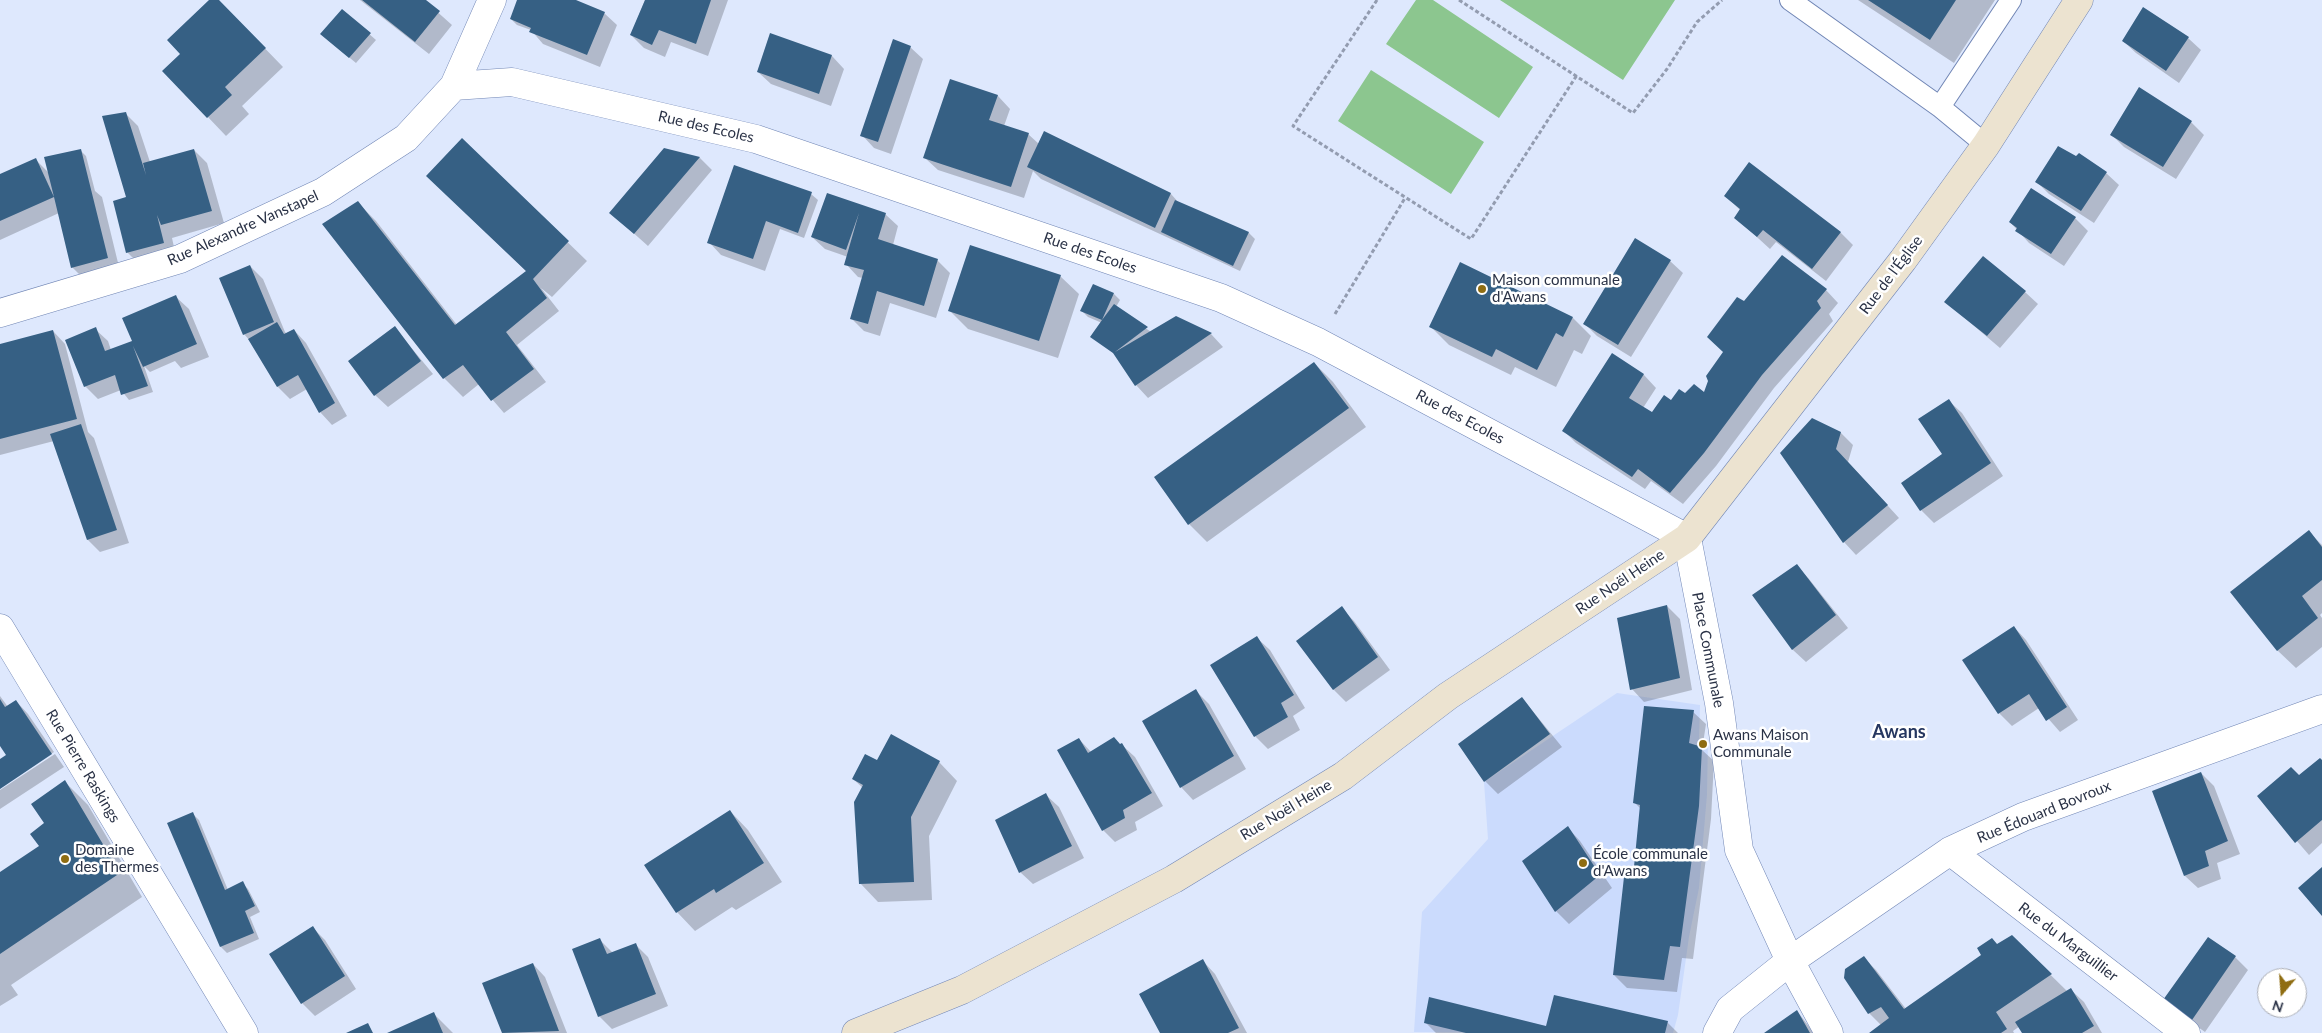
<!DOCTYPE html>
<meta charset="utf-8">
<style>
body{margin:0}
#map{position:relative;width:2322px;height:1033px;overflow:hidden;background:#dee8fd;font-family:Lato,sans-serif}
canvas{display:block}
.north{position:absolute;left:2257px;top:968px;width:50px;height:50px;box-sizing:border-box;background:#fff;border:1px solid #aaadb5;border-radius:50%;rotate:198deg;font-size:14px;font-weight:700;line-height:20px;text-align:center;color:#2a3246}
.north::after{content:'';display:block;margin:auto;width:18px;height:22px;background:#8f6d12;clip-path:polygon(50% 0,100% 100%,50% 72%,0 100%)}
</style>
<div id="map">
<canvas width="2322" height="1033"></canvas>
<div class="north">N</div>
</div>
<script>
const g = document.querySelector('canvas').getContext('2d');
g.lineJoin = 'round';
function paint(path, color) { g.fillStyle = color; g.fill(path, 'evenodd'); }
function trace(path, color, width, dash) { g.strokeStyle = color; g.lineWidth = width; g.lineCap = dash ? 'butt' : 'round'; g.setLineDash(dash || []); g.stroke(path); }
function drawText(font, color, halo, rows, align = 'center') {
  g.font = font + ' Lato,sans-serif'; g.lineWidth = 5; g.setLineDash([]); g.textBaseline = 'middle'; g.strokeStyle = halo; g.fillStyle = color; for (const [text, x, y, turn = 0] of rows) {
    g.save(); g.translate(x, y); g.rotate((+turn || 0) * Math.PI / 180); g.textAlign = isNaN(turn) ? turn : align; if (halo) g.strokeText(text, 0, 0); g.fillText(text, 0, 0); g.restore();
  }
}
paint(new Path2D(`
 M1617,693L1700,705L1699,741H1708L1707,795L1699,888L1689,937L1678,1015L1673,1033L1414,1032L1422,912L1488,839L1484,782Z`), '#cbdbfd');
paint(new Path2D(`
 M1416,0H1433L1533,67L1499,118L1386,44Z
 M1500,0H1675L1623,80Z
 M1371,70L1484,142L1451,194L1338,121Z`), '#8cc68f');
paint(new Path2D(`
 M211,0H218L283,67L242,106L249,114L226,136L164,71L182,54Z
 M360,0H424L452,25L429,54Z
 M518,0H573L604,13L617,25L600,67L543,44L531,30L517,25L511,19Z
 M645,0H728L708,56L671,42L665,57L644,48L631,35Z
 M1858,0H1995L1954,63Z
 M2144,9L2188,38L2201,50L2179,83L2136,53L2123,41Z
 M342,10L376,40L356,63L328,40Z
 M771,35L832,56L844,69L831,106L771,84L758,72Z
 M910,47L923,59L891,154L874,148L862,135Z
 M950,81L998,96L1010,109L1004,126L1028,134L1039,144L1045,133L1171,194L1179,203L1249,233L1255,239L1240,271L1041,179L1033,171L1024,198L938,170L925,158Z
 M126,114L138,126L150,162L194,150L207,163L224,223L172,238L176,256L140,265L127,252Z
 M2191,122L2204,135L2176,179L2124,147L2112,135Z
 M462,140L587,261L552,297L541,288L559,311L517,345L546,382L504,413L479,384L463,397L444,378L324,225L358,203L376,221L457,325L527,272L446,194Z
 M80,150L86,156L95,191L102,197L120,271L85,280L72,267L59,213L0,240V176L36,160L49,173Z
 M665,150L700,158L712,170L648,246L611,213Z
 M1750,164L1841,233L1853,245L1826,281L1776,242L1770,249L1736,218L1741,211L1725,195Z
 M735,167L811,194L818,200L804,238L780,229L765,271L721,255L709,242Z
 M2106,173L2119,185L2094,223L2049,194L2037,182Z
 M827,195L885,214L898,226L893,245L937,260L950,273L936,318L890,303L880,336L864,331L851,318L863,278L858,277L846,264L848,257L825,249L812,237Z
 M2075,218L2088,231L2064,266L2029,243L2010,222Z
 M1670,261L1683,273L1631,357L1597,336L1584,323Z
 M250,266L263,279L285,332L287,334L294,330L306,343L347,416L332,425L320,412L307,389L290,399L278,387L250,341L244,334Z
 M1060,276L1079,294L1058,358L968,329L950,311Z
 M1826,290L1838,303L1829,314L1833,321L1774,388L1716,466L1683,504L1651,481L1645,489L1576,443L1564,431L1612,355L1644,375L1656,388L1643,408L1652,414L1685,395L1705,394L1745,302Z
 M2025,292L2038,304L2000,348L1946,302Z
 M1114,294L1120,300L1116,307L1151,332L1176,317L1211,334L1223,347L1148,398L1136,385L1117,356L1092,337L1102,323L1088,317L1082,311Z
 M176,297L189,309L209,357L181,368L175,361L150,372L144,366L153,392L129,400L121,390L98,399L85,386L95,329L108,341L111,350L134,342Z
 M1573,318L1591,336L1582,354L1574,350L1556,387L1515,367L1511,375L1449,345L1430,326Z
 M395,328L433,374L388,407L375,395Z
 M53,331L65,344L88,432L94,438L129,543L100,552L88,540L54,441L0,455V345Z
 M1314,363L1333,382L1366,427L1207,542L1189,524Z
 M1949,401L1962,413L2003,476L1934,523L1921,510L1903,483L1944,454Z
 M1841,433L1853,445L1848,462L1899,518L1856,555L1844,542L1782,453Z
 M2309,532L2322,545V613L2320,615L2322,618V647L2296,668L2277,650Z
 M1797,566L1809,579L1848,628L1806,662L1793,650L1754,595Z
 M1667,606L1680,619L1692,690L1644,702L1632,689Z
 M1341,608L1354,621L1390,670L1346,702L1334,690L1298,641Z
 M2014,627L2026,640L2078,720L2060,732L2039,708L2012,726L1999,713Z
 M1257,638L1270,650L1305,708L1293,716L1300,730L1268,749L1255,736Z
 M1196,691L1209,704L1246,769L1193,800L1181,787Z
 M0,696L8,707L16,701L28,714L54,752L0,787V760L8,755L0,744Z
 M1522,698L1562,747L1498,794L1485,781Z
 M1693,712L1706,724L1702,750L1714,761L1711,819L1693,959L1682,958L1677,992L1627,988L1614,975L1634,879L1641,809L1635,803Z
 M1079,739L1091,752L1122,745L1135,757L1163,806L1135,822L1137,830L1115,842L1103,830Z
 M55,754L64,767L0,809V790Z
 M878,761L939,762L957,781L929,836L932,900L878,902L860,883L863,788L853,779Z
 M2322,761V843L2309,855L2258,796L2299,776Z
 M2201,773L2214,786L2240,854L2217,863L2221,879L2198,888L2185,876Z
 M65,782L88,805L142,897L11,985L18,995L0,1006V873L40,846L46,823Z
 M1046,795L1059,807L1084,858L1033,884L1020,872Z
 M730,811L748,830L782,882L736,910L732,907L695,931L677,912Z
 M193,814L199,820L228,890L242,883L248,889L260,912L250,917L259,939L227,953L221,947Z
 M1568,828L1580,841L1612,888L1569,924L1556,911L1524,862Z
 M312,927L325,940L356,989L315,1016L302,1003L270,955Z
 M2012,937L2068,992L2071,990L2084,1002L2102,1033H2024L2020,1026L2013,1031L2014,1033H1871L1882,1026L1869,1013L1845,978L1863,957L1876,970L1906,1009Z
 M2208,938L2235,957L2248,970L2205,1032L2178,1013Z
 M600,940L613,953L636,945L648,957L668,1006L612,1029L599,1016Z
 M1203,961L1215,974L1247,1033H1161Z
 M533,964L545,977L567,1033H503L484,984Z
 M1797,1011L1814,1033H1766Z
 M434,1014L453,1033H390Z
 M1425,1022L1547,1027L1667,1022L1678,1033H1436Z`), '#0003');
paint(new Path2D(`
 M209,0H219L266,48L225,87L232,95L207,118L162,71L180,54L167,40Z
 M362,0H426L440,11L415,42Z
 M517,0H576L605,12L587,55L529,32L531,28L510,19Z
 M645,0H711L696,44L659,30L652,45L630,35Z
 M1868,0H1956L1930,40Z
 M2143,7L2189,37L2166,71L2122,41Z
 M342,9L371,33L349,58L320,34Z
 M770,33L832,55L819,94L757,72Z
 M893,39L911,46L878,142L860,136Z
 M950,79L998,95L989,120L1029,133L1011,187L923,158Z
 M2139,87L2192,121L2163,167L2110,135Z
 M126,112L146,175L143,163L194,149L212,211L161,225L157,215L164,243L126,253L113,201L126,197L102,116Z
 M1044,131L1171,193L1155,228L1027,167Z
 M462,138L569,241L533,279L547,298L506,332L534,369L491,401L463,365L443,379L322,224L358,201L455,325L526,271L426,176Z
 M2058,146L2076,156L2079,153L2107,172L2081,211L2035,182Z
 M664,148L700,157L634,234L609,213Z
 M81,149L108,258L71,268L54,197L0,221V174L36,158L54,197L44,157Z
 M1749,162L1841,232L1812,269L1763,230L1757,237L1734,218L1740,209L1724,196Z
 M734,165L812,192L798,233L766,221L753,259L707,243Z
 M2031,188L2076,217L2051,254L2015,231L2017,228L2009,222Z
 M827,193L886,213L878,239L938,259L924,306L877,291L868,324L850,319L864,270L844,265L859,213L846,250L811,237Z
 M1175,200L1249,232L1233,266L1161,232Z
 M1635,238L1671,260L1618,345L1583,324Z
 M970,245L1061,275L1039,341L948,311Z
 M1782,255L1827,289L1817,301L1821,308L1762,375L1704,453L1670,493L1638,469L1632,477L1562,431L1612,353L1644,374L1629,398L1652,412L1664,395L1671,400L1679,389L1685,393L1694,384L1704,392L1708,381L1706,376L1723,352L1707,337L1737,297L1744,301Z
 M1983,256L2026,291L1987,336L1944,302Z
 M1460,262L1573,317L1563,337L1556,333L1537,370L1496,349L1492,357L1429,327Z
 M250,265L274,322L243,335L219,278Z
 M1093,284L1114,293L1102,320L1114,304L1148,327L1115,352L1176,316L1212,333L1135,386L1113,353L1090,337L1102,320L1080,311Z
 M176,295L197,344L143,367L133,346L148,386L121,395L115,375L84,387L65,340L96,327L105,351L132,341L122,318Z
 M277,322L284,334L294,329L335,403L319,413L298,375L277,387L248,339Z
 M395,326L421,361L374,396L348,361Z
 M53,330L77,419L0,439V344Z
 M1314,362L1349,408L1188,525L1154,477Z
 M1949,399L1991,463L1920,511L1901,483L1942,454L1918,419Z
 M1812,418L1841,432L1836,449L1888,505L1843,543L1780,453Z
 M81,424L117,530L87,540L50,434Z
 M2309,530L2322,547V580L2302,596L2318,618L2277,651L2230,592Z
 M1797,564L1836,615L1792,650L1752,595Z
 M1667,605L1680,678L1630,690L1617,618Z
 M1342,606L1378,657L1333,690L1296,641Z
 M2014,626L2067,707L2046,721L2029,694L1998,714L1962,660Z
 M1257,636L1294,695L1281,703L1288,717L1254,737L1210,665Z
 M1196,689L1234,756L1180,788L1142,721Z
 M1522,697L1550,734L1484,782L1458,744Z
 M0,699L5,707L16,700L52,754L0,789V759L6,755L0,746Z
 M1644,706L1694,710L1689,743L1702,747L1699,806L1680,947L1670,946L1664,980L1613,975L1624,877H1633L1640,805L1633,803Z
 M891,734L940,761L911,817L914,882L859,884L854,802L863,785L852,779L865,754L877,760Z
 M1114,737L1120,744L1122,743L1152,793L1123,810L1125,818L1102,831L1057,750L1079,738L1088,753Z
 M2320,758L2322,760V820L2295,843L2257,796L2291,767L2299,775Z
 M2201,772L2228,841L2205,851L2209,866L2184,876L2152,791Z
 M65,780L120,873L0,954V872L39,846L30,834L44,823L31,804Z
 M1046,793L1072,846L1019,873L995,820Z
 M730,810L764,863L716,893L714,889L676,913L644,865Z
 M193,812L225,890L243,881L255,906L245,911L254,933L220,947L167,823Z
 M1568,826L1600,875L1555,912L1522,861Z
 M2322,867V916L2298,888Z
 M313,926L345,976L301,1004L269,954Z
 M2012,935L2052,974L1996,1012L2007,1029L2001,1033H1869L1889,1018L1881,1007L1868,1014L1844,978L1845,969L1864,956L1904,1009L1981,955L1977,948L1992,938L1997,944Z
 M2208,937L2236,956L2192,1020L2163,1000Z
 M600,938L607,954L636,943L656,994L598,1017L572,949Z
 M1203,959L1239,1028L1228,1033H1160L1139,994Z
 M533,963L559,1031L502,1033L482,983Z
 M2071,988L2094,1026L2082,1033H2022L2015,1022Z
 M1554,995L1668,1021L1665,1033H1466L1424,1023L1429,997L1546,1026Z
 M1797,1010L1810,1033H1764Z
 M434,1012L443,1033H387Z
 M368,1023L373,1033H346Z`), '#366084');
const lane = new Path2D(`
 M1790,0L1940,107
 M1986,145L1940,107L2011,0`);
const street = new Path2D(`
 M454,86L512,82L756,139L1221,298L1318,342L1687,538L1719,703L1739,850L1790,961L1829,1033
 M0,313L180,259L323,192L406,138L454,86L492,0
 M0,628L244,1033
 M1950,851L2186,1033
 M1717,1033L1730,1009L1790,961L1950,851L2023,817L2322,709`);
const secondary = new Path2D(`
 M856,1033L962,990L1174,879L1343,776L1448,696L1687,538L1903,260L1986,145L2079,0`);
trace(lane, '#7186b5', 22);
trace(street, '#7186b5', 29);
trace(secondary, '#7186b5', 29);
trace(new Path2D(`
 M1377,0L1293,126L1471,239L1577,75
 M1459,0L1633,113L1667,69L1697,22L1722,0
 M1335,314L1405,198`), '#939cb0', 3, [4, 2.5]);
trace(lane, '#fff', 20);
trace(street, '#fff', 28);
trace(secondary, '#ece3d0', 28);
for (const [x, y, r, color] of [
 [1482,289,5,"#8f6d12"],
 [1703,744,5,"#8f6d12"],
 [65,859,5,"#8f6d12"],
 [1583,863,5,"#8f6d12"]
]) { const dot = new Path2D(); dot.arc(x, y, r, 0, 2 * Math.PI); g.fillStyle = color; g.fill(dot); trace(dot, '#fff', 2); }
drawText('15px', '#2a3246', '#fff', [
 ["Rue des Ecoles",706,127,13],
 ["Rue Alexandre Vanstapel",243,228,-24],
 ["Rue des Ecoles",1090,253,19],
 ["Rue de l'Église",1891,275,-53],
 ["Rue des Ecoles",1460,417,28],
 ["Rue Noël Heine",1620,582,-34],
 ["Place Communale",1708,650,79],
 ["Rue Pierre Raskings",83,766,59],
 ["Rue Noël Heine",1286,810,-31],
 ["Rue Édouard Bovroux",2044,812,-22],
 ["Rue du Marguillier",2068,942,37]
]);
drawText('15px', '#2a3246', '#fff', [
 ["Maison communale",1492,280],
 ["d'Awans",1492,297],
 ["Awans Maison",1713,735],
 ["Communale",1713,752],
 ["Domaine",75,850],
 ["des Thermes",75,867],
 ["École communale",1593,854],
 ["d'Awans",1593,871]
], 'left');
drawText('bold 18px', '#263760', '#fff', [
 ["Awans",1899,732]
]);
</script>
